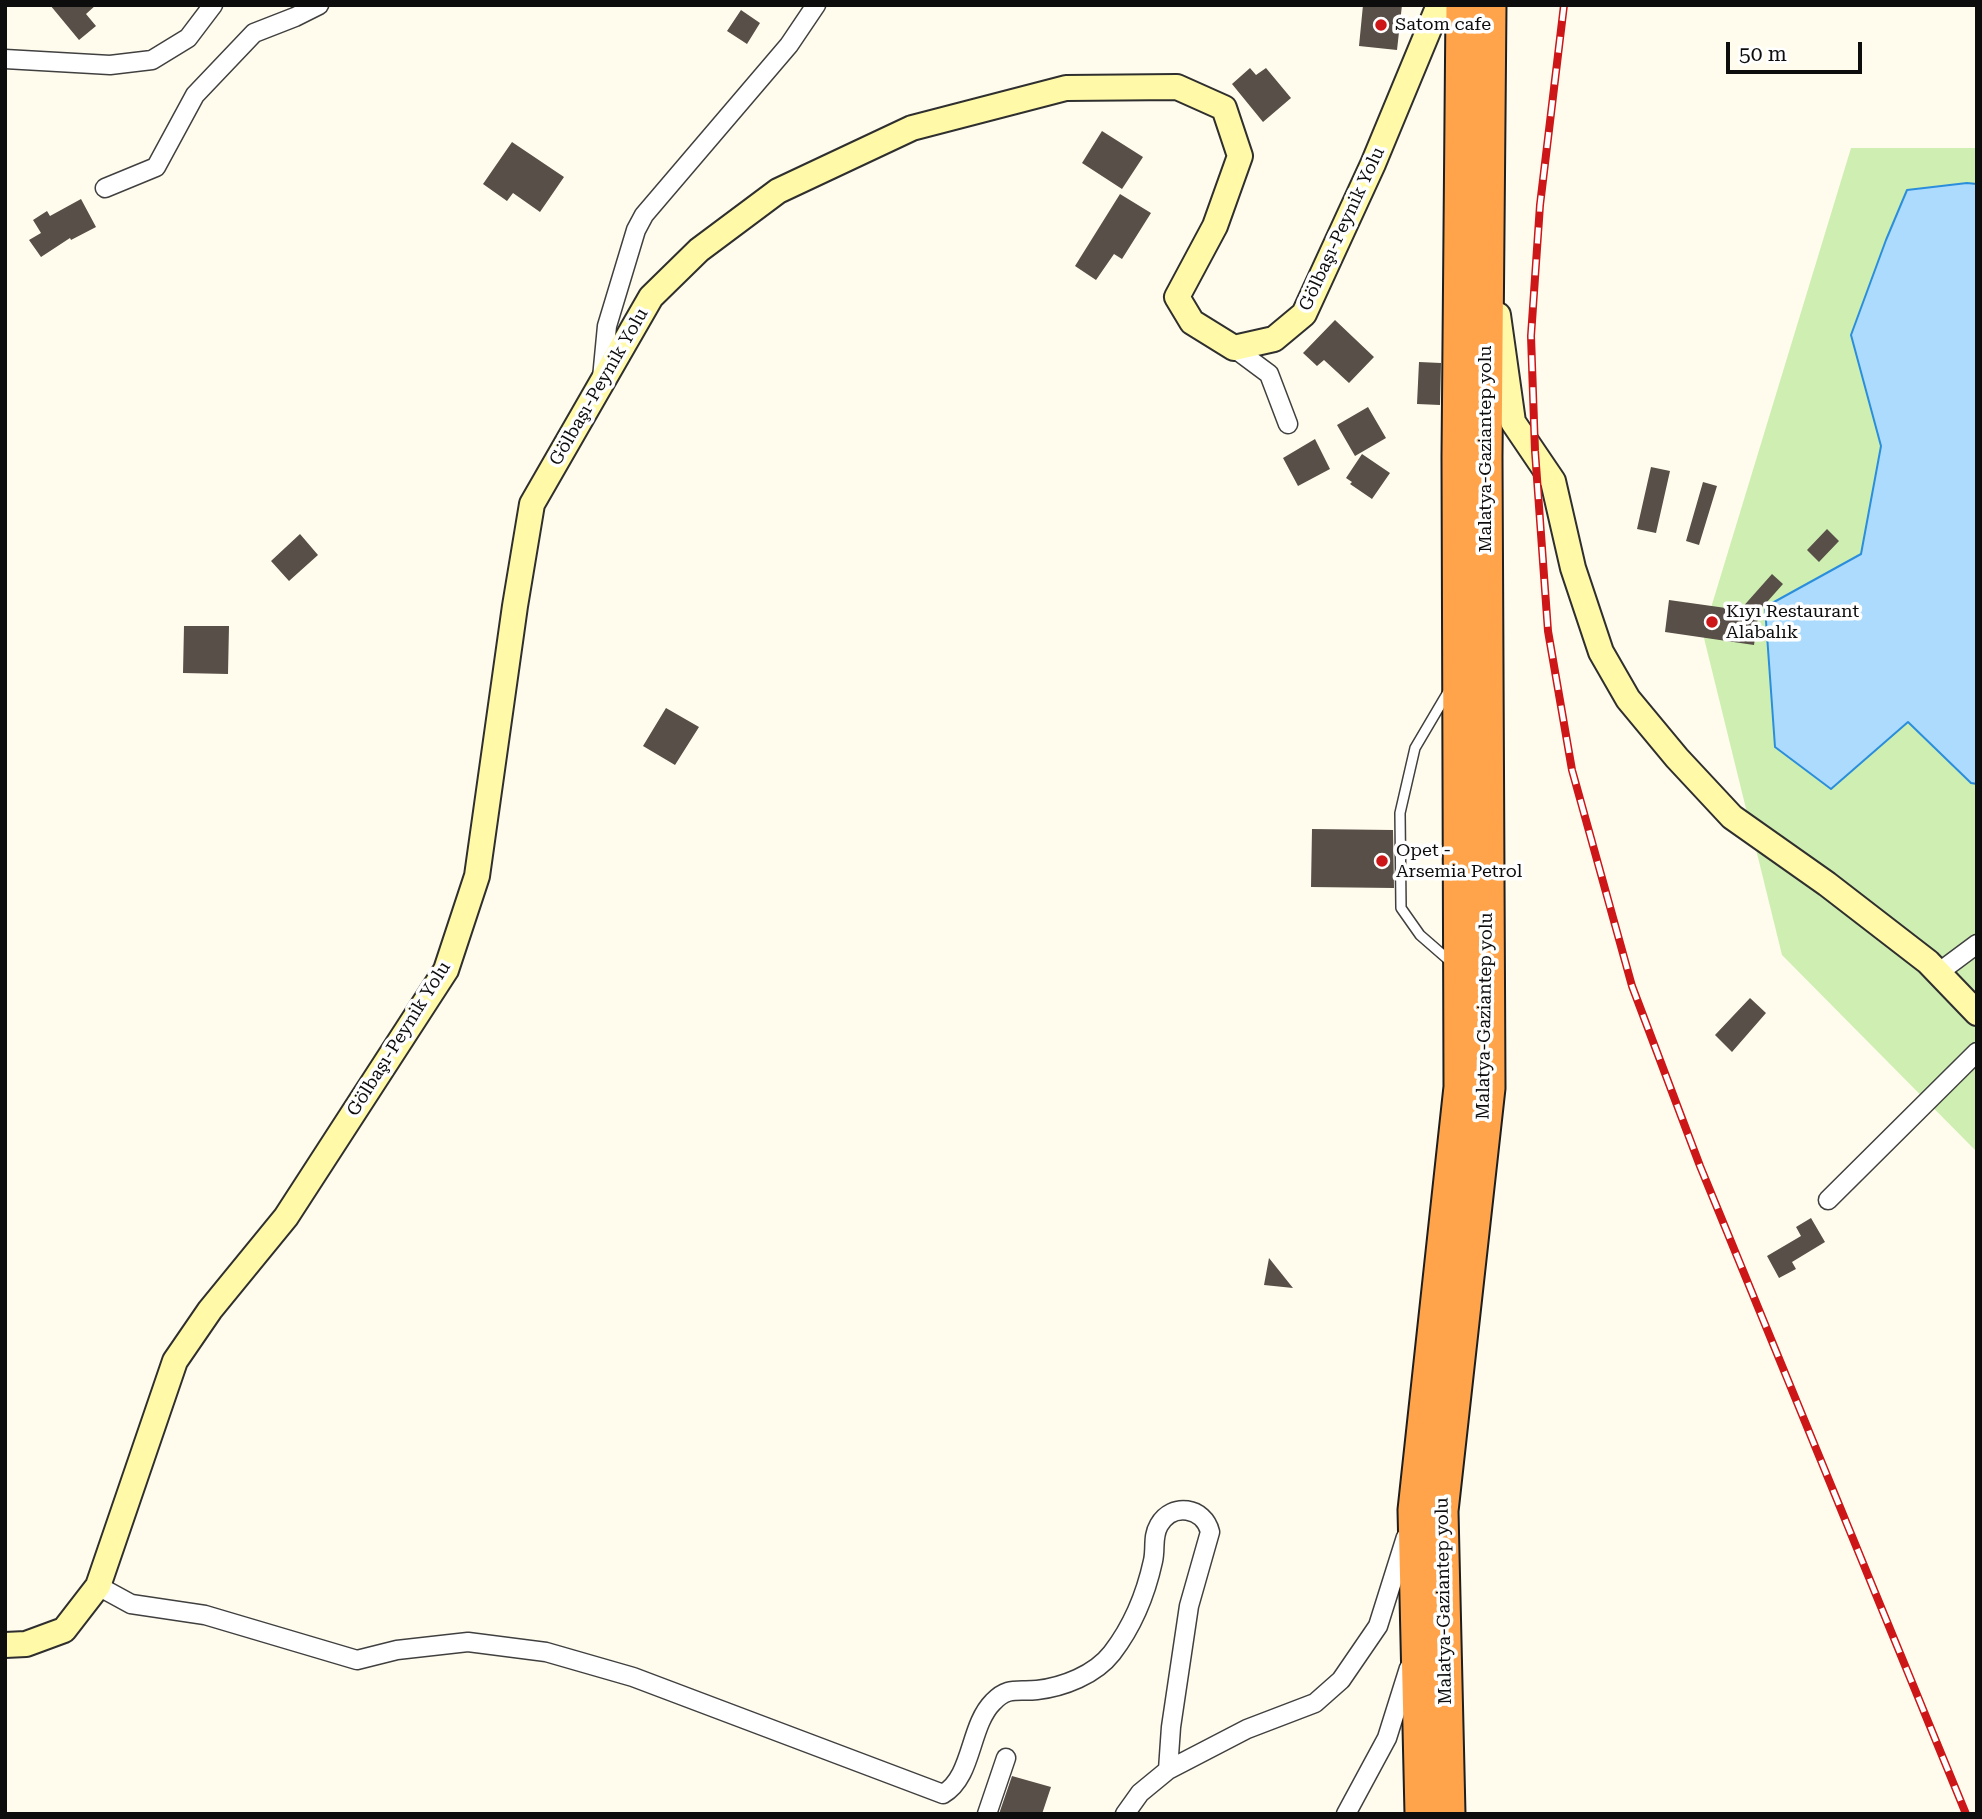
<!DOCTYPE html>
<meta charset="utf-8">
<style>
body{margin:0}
#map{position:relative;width:1982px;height:1819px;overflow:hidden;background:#fffced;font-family:"Roboto Serif",serif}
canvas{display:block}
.frame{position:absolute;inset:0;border:7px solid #0d0d0d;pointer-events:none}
.scale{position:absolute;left:1726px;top:42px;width:136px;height:32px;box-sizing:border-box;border:4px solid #0d0d0d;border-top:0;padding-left:9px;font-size:21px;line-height:24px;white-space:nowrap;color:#0d0d0d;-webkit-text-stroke:5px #fff;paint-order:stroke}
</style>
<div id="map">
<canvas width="1982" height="1819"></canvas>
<div class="frame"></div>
<div class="scale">50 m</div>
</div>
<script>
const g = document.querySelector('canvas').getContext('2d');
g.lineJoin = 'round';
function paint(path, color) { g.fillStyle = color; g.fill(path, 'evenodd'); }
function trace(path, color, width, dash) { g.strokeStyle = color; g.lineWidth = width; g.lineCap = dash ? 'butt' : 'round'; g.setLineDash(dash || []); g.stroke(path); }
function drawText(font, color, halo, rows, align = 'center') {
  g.font = font + ' "Roboto Serif",serif'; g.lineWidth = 7; g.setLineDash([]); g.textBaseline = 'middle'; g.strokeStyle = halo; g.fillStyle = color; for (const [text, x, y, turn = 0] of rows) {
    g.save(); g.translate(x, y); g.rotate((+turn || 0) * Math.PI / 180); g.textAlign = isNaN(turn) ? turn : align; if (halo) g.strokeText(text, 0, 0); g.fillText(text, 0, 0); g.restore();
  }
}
paint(new Path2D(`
 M1851,148H1977V1152L1782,955L1703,634Z`), '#cfeeb2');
const water = new Path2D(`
 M1967,183L1977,184V784L1971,783L1908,722L1831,789L1775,747L1765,607L1861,554L1881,446L1851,335L1886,240L1907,190Z`);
paint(water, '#acdbfd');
trace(water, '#2b8edc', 2);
paint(new Path2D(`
 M50,5H96L86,14L96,26L79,40Z
 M1363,5H1402L1397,50L1359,46Z
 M741,10L760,23L747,44L727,31Z
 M1250,68L1256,75L1266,68L1291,98L1263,122L1232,84Z
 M1102,131L1143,157L1122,189L1082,163Z
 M512,142L564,177L540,212L513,193L507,201L483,184Z
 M1120,194L1151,213L1122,259L1114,254L1096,280L1075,266Z
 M81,199L96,227L71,240L70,238L41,257L29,240L41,233L33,220L47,211L50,216Z
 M1335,320L1374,357L1349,383L1324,360L1317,366L1303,353Z
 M1419,362L1441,363L1440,405L1417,404Z
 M1368,407L1386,438L1355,456L1337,425Z
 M1315,439L1330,469L1298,486L1283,458Z
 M1362,454L1390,473L1372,499L1350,484L1352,482L1346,478Z
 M1651,467L1670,471L1656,533L1637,529Z
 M1703,482L1717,486L1699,545L1686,541Z
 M1827,529L1839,541L1819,562L1807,550Z
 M300,534L318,555L289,581L271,561Z
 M1772,574L1783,584L1759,611L1754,645L1665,632L1669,600L1740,610Z
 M184,626H229L228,674L183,673Z
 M666,708L699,727L675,765L643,746Z
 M1312,829L1393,830L1394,888L1311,887Z
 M1750,998L1766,1013L1732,1052L1715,1035Z
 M1811,1218L1825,1242L1792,1262L1796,1269L1779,1278L1767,1256L1801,1236L1796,1227Z
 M1269,1258L1293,1288L1264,1285Z
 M1012,1776L1051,1787L1042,1814H999Z`), '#574f48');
const lane = new Path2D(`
 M1448,692L1415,748L1400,813L1401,908L1420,935L1451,962`);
const street = new Path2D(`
 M5,59L110,65L152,60L188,38L213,5
 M105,188L156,167L195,95L254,33L295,17L319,5
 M1234,348L1269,374L1288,424
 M602,378L607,326L636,230L644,215L789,45L816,5
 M1938,973L1977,944
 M1828,1200L1977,1052
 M98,1586L131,1604L205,1615L357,1660L397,1650L468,1642L546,1652L633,1677L943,1794C973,1777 969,1726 993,1702C1008,1686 1018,1692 1037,1690C1063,1687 1095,1675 1112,1653C1132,1627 1146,1593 1153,1561C1156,1548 1152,1537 1159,1525C1172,1502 1204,1507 1210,1532L1189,1606L1171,1727L1168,1770
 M987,1814L1006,1758
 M1125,1814L1140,1793L1168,1770L1247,1729L1315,1703L1341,1680L1378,1626L1406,1537
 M1346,1814L1387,1738L1409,1668`);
const secondary = new Path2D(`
 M1498,315L1513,422L1553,481L1573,568L1601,652L1628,699L1677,758L1732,817L1827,884L1928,962L1977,1013
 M5,1645L26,1644L64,1630L98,1586L175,1361L210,1310L286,1217L446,970L477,876L515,606L532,504L651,297L699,250L778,191L912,128L1066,88L1177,87L1224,108L1240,156L1215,226L1177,297L1192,322L1234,348L1274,339L1304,314L1373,164L1439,5`);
const highway = new Path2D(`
 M1422,1814L1415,1510L1461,1087L1459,456L1463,5
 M1448,1814L1441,1511L1488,1088L1485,456L1489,5`);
trace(lane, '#404040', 12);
trace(street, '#404040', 21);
trace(secondary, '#2f2f2f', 28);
trace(highway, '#1e1e1e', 37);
trace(lane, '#fff', 9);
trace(street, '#fff', 18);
trace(secondary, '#fff9a8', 24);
trace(highway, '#ffa44b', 33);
const rail = new Path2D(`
 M1564,5L1540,205L1531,336L1535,451L1548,631L1572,770L1632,986L1700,1166L1966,1814`);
trace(rail, '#cc1618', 8);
trace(rail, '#fff', 5, [16]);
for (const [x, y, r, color] of [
 [1381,25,7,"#cc1618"],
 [1712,622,7,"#cc1618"],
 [1382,861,7,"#cc1618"]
]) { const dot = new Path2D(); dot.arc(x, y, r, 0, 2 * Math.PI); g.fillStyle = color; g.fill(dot); trace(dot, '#fff', 2.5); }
drawText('18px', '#0d0d0d', '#fff', [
 ["Satom cafe",1395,25],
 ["Kıyı Restaurant",1726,612],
 ["Alabalık",1726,633],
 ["Opet -",1396,851],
 ["Arsemia Petrol",1396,872]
], 'left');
drawText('18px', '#0d0d0d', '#fff', [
 ["Gölbaşı-Peynik Yolu",1342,229,-65],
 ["Gölbaşı-Peynik Yolu",599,387,-60],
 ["Malatya-Gaziantep yolu",1486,449,-90],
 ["Malatya-Gaziantep yolu",1485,1016,-89],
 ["Gölbaşı-Peynik Yolu",399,1039,-58],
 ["Malatya-Gaziantep yolu",1444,1601,-91]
]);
</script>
